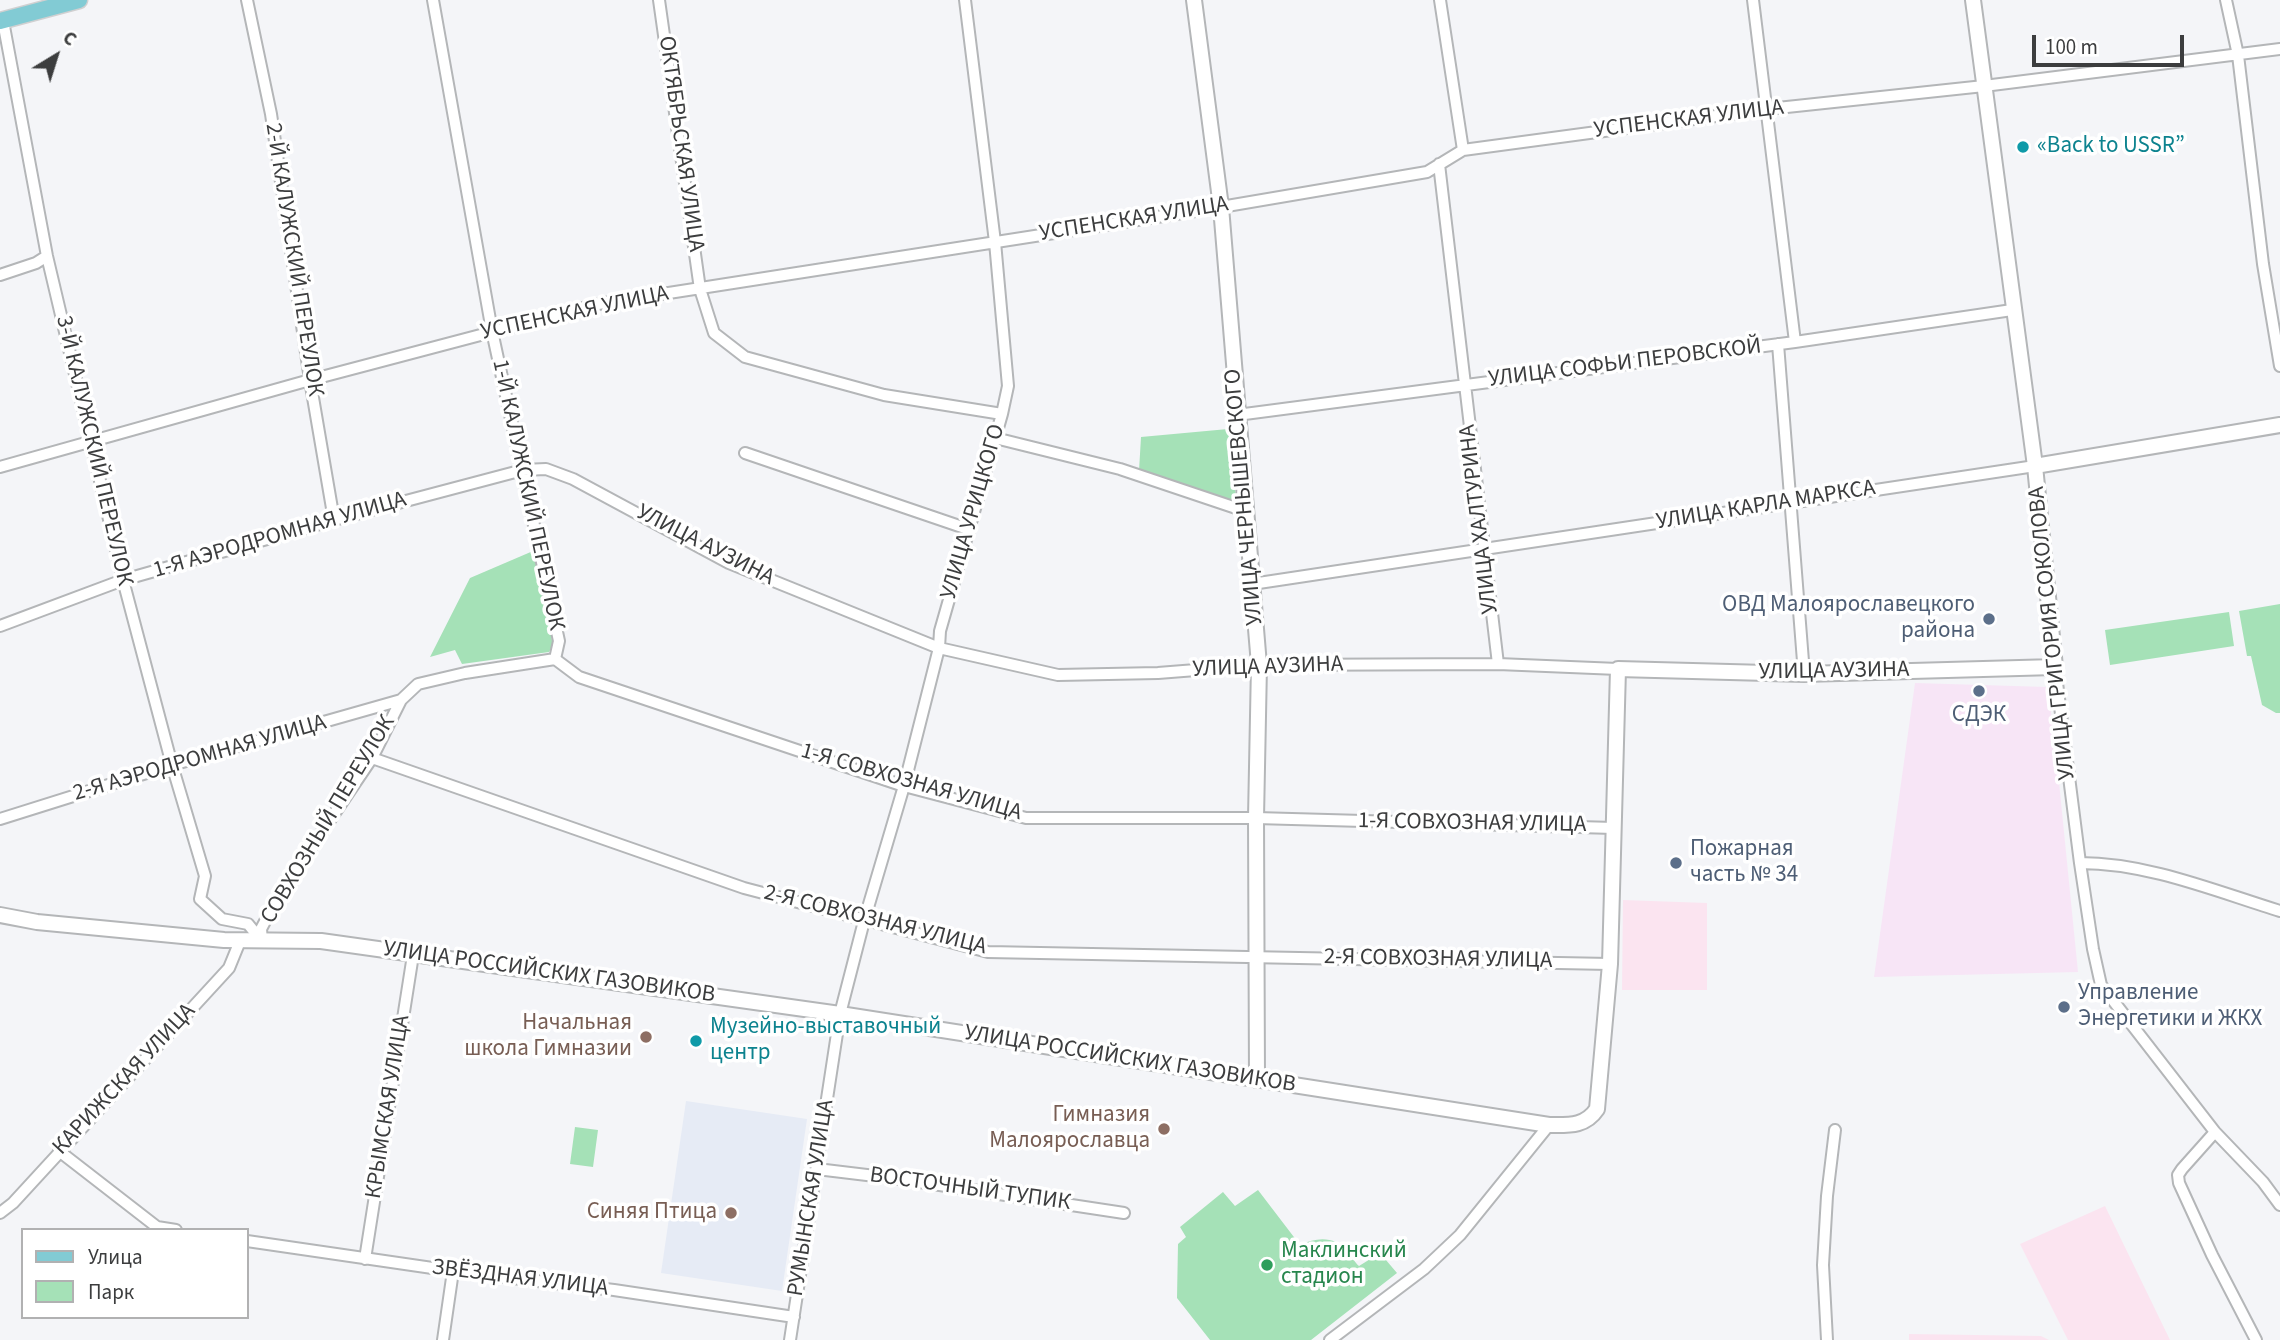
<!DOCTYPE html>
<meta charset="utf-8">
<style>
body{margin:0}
#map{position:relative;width:2280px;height:1340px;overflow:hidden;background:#f4f5f8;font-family:"Source Sans 3",sans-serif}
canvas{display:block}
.legend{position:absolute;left:21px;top:1228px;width:228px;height:91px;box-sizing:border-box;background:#fff;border:2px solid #b1b1b2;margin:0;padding:9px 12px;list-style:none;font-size:21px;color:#3c3d3e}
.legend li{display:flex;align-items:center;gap:14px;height:35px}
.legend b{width:35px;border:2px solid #b1b1b2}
.north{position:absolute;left:21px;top:21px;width:70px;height:70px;-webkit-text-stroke:5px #fff;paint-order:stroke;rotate:38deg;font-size:19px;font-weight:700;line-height:28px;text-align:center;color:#3c3d3e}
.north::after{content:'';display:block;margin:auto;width:24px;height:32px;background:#3c3d3e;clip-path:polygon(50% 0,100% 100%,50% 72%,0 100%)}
.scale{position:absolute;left:2032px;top:35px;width:152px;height:32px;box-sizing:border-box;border:4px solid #3c3d3e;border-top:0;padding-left:9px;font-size:21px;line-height:24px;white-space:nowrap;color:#3c3d3e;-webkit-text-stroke:5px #fff;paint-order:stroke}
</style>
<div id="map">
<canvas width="2280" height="1340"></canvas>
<ul class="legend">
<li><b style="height:9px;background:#82cbd4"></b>Улица</li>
<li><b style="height:19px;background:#a5e1b7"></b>Парк</li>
</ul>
<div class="north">С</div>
<div class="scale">100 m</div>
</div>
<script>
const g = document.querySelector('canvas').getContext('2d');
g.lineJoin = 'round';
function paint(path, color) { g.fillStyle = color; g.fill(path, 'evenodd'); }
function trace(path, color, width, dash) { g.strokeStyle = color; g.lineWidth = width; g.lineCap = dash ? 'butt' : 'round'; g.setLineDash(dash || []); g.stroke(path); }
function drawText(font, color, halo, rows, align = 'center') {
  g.font = font + ' "Source Sans 3",sans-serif'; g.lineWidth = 7; g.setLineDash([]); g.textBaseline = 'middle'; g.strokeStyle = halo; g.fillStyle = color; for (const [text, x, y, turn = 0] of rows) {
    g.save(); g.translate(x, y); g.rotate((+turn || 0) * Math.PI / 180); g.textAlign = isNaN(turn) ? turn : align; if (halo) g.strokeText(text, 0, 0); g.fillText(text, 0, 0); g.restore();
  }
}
paint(new Path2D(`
 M1915,683L2047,687L2054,732L2078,972L1874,977Z`), '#f7e5f6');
paint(new Path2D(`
 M1623,900L1707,903V990H1622Z
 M2105,1206L2170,1340H2068L2020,1244Z
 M1909,1334L2041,1336L2049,1340H1909Z`), '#fbe4f0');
paint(new Path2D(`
 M686,1101L807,1119L782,1291L661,1273Z`), '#e6ebf5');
paint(new Path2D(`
 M1228,429L1237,503L1139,471L1141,437Z
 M533,551L553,645L549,652L462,664L455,650L430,657L470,578Z
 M2280,604V713H2276L2262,705L2251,656H2247L2239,611Z
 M2229,612L2234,646L2110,665L2105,630Z
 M575,1127L598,1130L593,1167L570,1164Z
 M1258,1190L1300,1245C1318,1237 1334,1236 1349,1252C1353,1257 1354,1262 1359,1266L1380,1253L1397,1273L1311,1340H1210L1177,1298L1178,1244L1186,1237L1180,1227L1223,1192L1235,1206Z`), '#a5e1b7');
const street = new Path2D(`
 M247,0L271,114L310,380L334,520
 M433,0L492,331L559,641L555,659
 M659,0L700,289L714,333L745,357L884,395L1002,414
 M1440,0L1463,150
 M1753,0L1795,342
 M2226,0L2238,55L2263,264L2280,366
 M3,21L47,256L91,442L123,580L172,765L205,876L200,899L222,919L248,924L261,940
 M1439,164L1498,664
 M0,275L36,263L47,256
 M1778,344L1804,674
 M1237,415L1795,342L2012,310
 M995,438L1120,469L1245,511
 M745,453L968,529
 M0,467L310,380L598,304L1221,207L1427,172L1463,150L1768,109L1984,86L2280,49
 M1252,584L2035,466
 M0,626L123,580L334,520L523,470L546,469L573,479L729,563L939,648L1058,675L1158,673L1259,665L1498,664L1618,669
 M2055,667L2080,863L2093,949L2101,985L2215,1132L2263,1182L2280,1205
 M372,758L744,888L988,952L1610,964
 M0,819L172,765L401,700
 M2080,863C2148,863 2215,891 2280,911
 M262,941L261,929L278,897L372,758L401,700L418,684L465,673L555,659L579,677L904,786L1026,818H1256L1614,828
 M2215,1132L2182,1169L2178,1175L2179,1183L2212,1255L2256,1340
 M59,1151L157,1227L176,1230
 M817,1169L900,1179L1124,1213
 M0,1213L13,1203L229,968L240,941
 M247,1241L453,1271L614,1290L794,1317
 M365,1259L413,955
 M443,1340L453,1271
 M790,1340L840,1014L864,921L904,786L939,648L940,631L1002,414L1008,386L995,242L965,0
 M1330,1340L1424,1269L1460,1235L1549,1125
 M1827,1340L1823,1265L1827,1196L1835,1130`);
const secondary = new Path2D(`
 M1194,0L1221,207L1259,665L1256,818L1257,1080
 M2035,466L2280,425
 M0,915L37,922L224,940L321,941L840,1014L1549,1125C1568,1125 1585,1127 1597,1109L1610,964L1618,669L1804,674L2055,667L2035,466L1973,0`);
const primary = new Path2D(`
 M0,21L79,0`);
trace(street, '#b4b6b8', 14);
trace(secondary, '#b4b6b8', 18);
trace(primary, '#d0d0d1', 19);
trace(street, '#fff', 10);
trace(secondary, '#fff', 14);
trace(primary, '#82cbd4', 16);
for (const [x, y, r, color] of [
 [2023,147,7,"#0f9aa8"],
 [1989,619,7,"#5c6f8a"],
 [1979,691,7,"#5c6f8a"],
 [1676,863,7,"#5c6f8a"],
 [2064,1007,7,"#5c6f8a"],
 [646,1037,7,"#8d6e63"],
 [696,1041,7,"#0f9aa8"],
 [1164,1129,7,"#8d6e63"],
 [731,1213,7,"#8d6e63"],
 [1267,1265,7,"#2e9e5b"]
]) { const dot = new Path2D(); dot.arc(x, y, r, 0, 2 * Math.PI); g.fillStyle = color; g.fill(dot); trace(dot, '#fff', 2.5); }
drawText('23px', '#3c3d3e', '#fff', [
 ["УСПЕНСКАЯ УЛИЦА",1689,120,-7],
 ["ОКТЯБРЬСКАЯ УЛИЦА",680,144,82],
 ["УСПЕНСКАЯ УЛИЦА",1134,220,-9],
 ["2-Й КАЛУЖСКИЙ ПЕРЕУЛОК",293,260,81],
 ["УСПЕНСКАЯ УЛИЦА",575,314,-12],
 ["УЛИЦА СОФЬИ ПЕРОВСКОЙ",1625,364,-7],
 ["3-Й КАЛУЖСКИЙ ПЕРЕУЛОК",93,451,77],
 ["1-Й КАЛУЖСКИЙ ПЕРЕУЛОК",527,495,78],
 ["УЛИЦА ЧЕРНЫШЕВСКОГО",1245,497,-95],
 ["УЛИЦА КАРЛА МАРКСА",1766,506,-9],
 ["УЛИЦА УРИЦКОГО",974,512,-74],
 ["УЛИЦА ХАЛТУРИНА",1480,519,-97],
 ["1-Я АЭРОДРОМНАЯ УЛИЦА",280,536,-16],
 ["УЛИЦА АУЗИНА",705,546,27],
 ["УЛИЦА ГРИГОРИЯ СОКОЛОВА",2053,633,-96],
 ["УЛИЦА АУЗИНА",1268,668,-2],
 ["УЛИЦА АУЗИНА",1834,672,-1],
 ["2-Я АЭРОДРОМНАЯ УЛИЦА",200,759,-16],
 ["1-Я СОВХОЗНАЯ УЛИЦА",911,783,16],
 ["СОВХОЗНЫЙ ПЕРЕУЛОК",329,820,-59],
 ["1-Я СОВХОЗНАЯ УЛИЦА",1472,824,1],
 ["2-Я СОВХОЗНАЯ УЛИЦА",875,921,14],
 ["2-Я СОВХОЗНАЯ УЛИЦА",1438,960,1],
 ["УЛИЦА РОССИЙСКИХ ГАЗОВИКОВ",549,973,8],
 ["УЛИЦА РОССИЙСКИХ ГАЗОВИКОВ",1130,1060,9],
 ["КАРИЖСКАЯ УЛИЦА",125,1080,-47],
 ["КРЫМСКАЯ УЛИЦА",389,1107,-81],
 ["ВОСТОЧНЫЙ ТУПИК",970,1190,8],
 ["РУМЫНСКАЯ УЛИЦА",812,1198,-81],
 ["ЗВЁЗДНАЯ УЛИЦА",520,1279,7]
]);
drawText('23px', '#0d838f', '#fff', [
 ["«Back to USSR”",2037,147],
 ["Музейно-выставочный",710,1028],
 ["центр",710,1054]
], 'left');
drawText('23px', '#4e5e75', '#fff', [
 ["ОВД Малоярославецкого",1975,606,"right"],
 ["района",1975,632,"right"],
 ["СДЭК",1979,716,"center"],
 ["Пожарная",1690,850],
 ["часть № 34",1690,876],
 ["Управление",2078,994],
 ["Энергетики и ЖКХ",2078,1020]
], 'left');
drawText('23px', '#785e54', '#fff', [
 ["Начальная",632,1024],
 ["школа Гимназии",632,1050],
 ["Гимназия",1150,1116],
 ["Малоярославца",1150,1142],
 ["Синяя Птица",717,1213]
], 'right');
drawText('23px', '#27864d', '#fff', [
 ["Маклинский",1281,1252],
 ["стадион",1281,1278]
], 'left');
</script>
